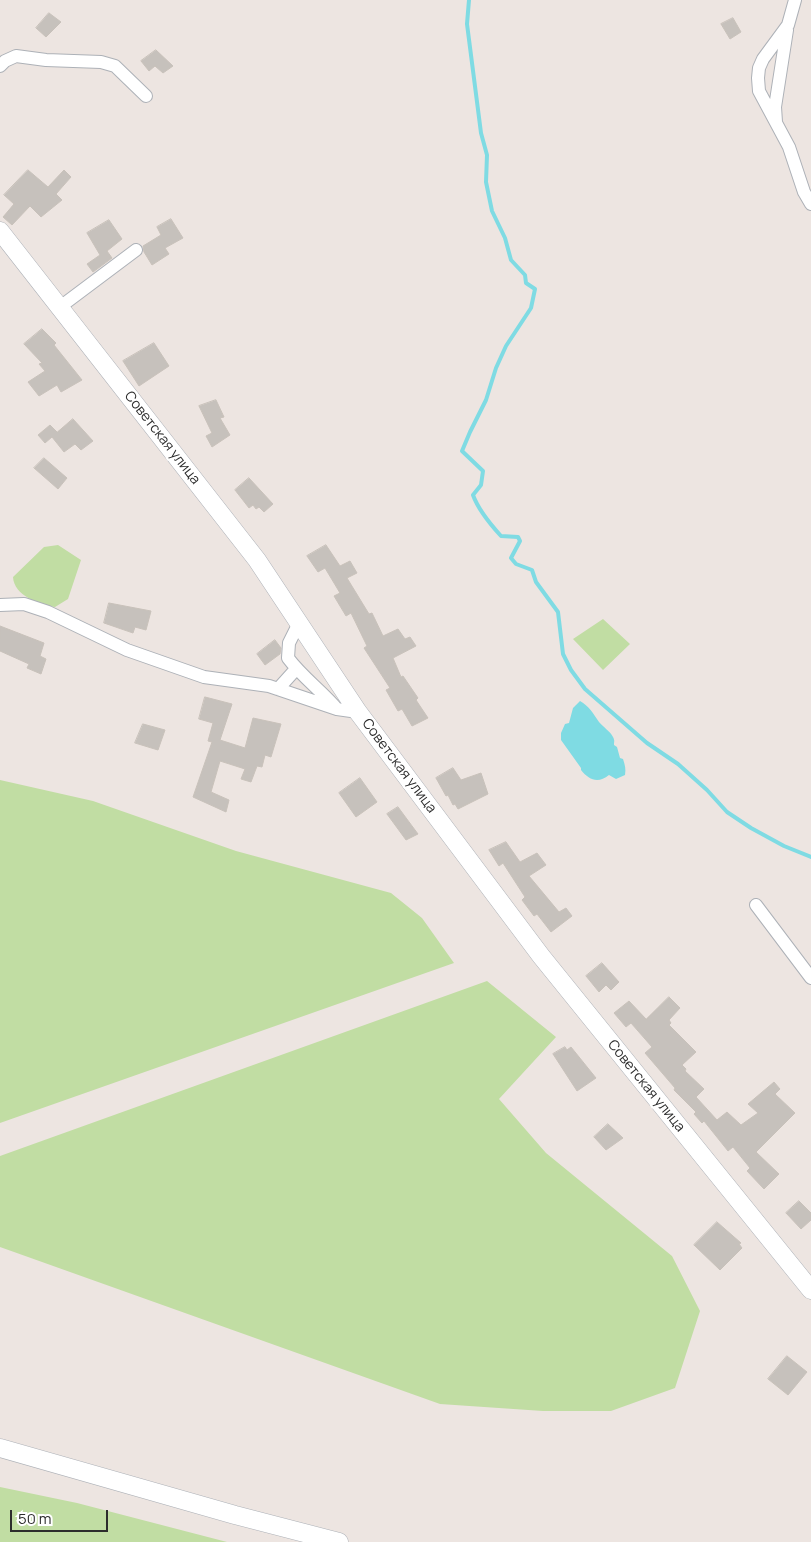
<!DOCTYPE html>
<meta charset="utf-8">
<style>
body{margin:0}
#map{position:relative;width:811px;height:1542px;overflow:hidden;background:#ede5e1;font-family:Manrope,sans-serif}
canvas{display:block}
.scale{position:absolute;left:10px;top:1510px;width:98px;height:22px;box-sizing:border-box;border:2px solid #2d2d2d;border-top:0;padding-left:6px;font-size:15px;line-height:18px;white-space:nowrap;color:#2d2d2d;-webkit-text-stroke:4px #fff;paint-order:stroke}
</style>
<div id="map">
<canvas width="811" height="1542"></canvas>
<div class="scale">50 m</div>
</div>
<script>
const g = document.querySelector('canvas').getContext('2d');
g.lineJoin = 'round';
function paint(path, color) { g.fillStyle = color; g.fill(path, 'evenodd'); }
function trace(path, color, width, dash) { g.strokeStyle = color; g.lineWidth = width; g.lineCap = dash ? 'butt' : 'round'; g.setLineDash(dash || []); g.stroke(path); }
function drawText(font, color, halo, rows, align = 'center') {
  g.font = font + ' Manrope,sans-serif'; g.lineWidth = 4.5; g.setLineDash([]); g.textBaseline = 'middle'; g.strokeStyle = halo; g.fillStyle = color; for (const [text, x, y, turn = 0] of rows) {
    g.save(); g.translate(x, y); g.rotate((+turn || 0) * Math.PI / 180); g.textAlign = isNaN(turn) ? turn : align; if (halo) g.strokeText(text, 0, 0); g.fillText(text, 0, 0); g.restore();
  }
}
paint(new Path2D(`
 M58,545L81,560L68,599L55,607C39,604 14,596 13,577L44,547Z
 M603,619L630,644L603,670L573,639Z
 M0,780L93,801L236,851L391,893L422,918L454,963L0,1123Z
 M487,981L556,1037L499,1099L546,1153L672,1256L700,1311L675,1388L611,1411H543L440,1404L0,1247V1156Z
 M0,1487L77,1503L227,1542H0Z`), '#c1dda3');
paint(new Path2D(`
 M580,701C589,706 593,713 599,722C603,727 610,731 613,737C615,741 614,741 614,745L617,747L620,758L623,759C625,765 626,769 625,775L616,779L609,775C598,784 589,780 581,770V768L561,740V733L565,724L569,723L573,708Z`), '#7fdbe3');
trace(new Path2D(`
 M469,0L467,24L481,133L487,155L486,182L492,211L505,238L511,260L525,275L526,283L535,289L531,308L506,346L496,368L486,400L470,432L462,451L483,471L481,485L473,495C478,509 491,525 501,536L518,537L520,541L511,558L516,564L532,570L536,582L558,612L563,654L571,670L585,689L647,743L678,764L707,790L727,812L751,828L784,846L811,857`), '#7fdbe3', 4);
const building = new Path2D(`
 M49,13L61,22L46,37L36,28Z
 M733,18L741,32L730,39L721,24Z
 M156,50L173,66L163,73L155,66L149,71L141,61Z
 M28,170L48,187L64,170L71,177L56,194L62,200L41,217L30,206L12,225L3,217L14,204L4,195Z
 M171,219L183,238L165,248L169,254L152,265L144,252L143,246L161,235L157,227Z
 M109,220L122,239L107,251L112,258L93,272L87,264L100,255L87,233Z
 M42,329L56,343L54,345L82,380L61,392L57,385L39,396L28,382L45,371L39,364L42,363L24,344Z
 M154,343L169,366L139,386L123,361Z
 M216,400L224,417L220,418L230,435L212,447L206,436L212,433L199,406Z
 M73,419L93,441L81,450L75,444L64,452L52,437L45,443L38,435L50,425L57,432Z
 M44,458L67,478L58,489L34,468Z
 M249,478L273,504L264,512L259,507L256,509L253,505L249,508L235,490Z
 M326,545L340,566L350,561L357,573L347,578L369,614L372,613L383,636L398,629L405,639L410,637L416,646L393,658L401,677L403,676L418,698L416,700L428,718L412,726L402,709L398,711L386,690L390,688L364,648L367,646L351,613L346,616L334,596L340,593L325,568L318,572L307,556Z
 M109,603L151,611L146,630L135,627L133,633L104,623Z
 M0,626L44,643L40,656L46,659L41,674L27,668L29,664L0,651Z
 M275,640L281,648L280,654L265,665L257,654Z
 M205,697L232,704L220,740L245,748L253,718L281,724L271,757L265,755L262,767L257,766L251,782L241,779L245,769L220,761L211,792L229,800L226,812L193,797L212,742L208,741L213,723L199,719Z
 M143,724L165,730L158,750L135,743Z
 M453,768L461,780L481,773L488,794L458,809L455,804L453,805L448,795L446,796L436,778Z
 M360,778L377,802L356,817L339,793Z
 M398,807L418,834L406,840L387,814Z
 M506,842L520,862L537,853L546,865L529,876L559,912L566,908L572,916L551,932L537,914L534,916L522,900L525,897L503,863L499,866L489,850Z
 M602,963L619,982L611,990L606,985L599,992L586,976Z
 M669,997L680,1008L669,1020L671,1023L669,1025L696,1052L682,1065L686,1069L685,1071L704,1089L696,1097L717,1120L727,1112L741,1125L758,1113L748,1104L774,1082L780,1089L775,1094L795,1113L756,1152L779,1174L764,1189L747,1171L750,1168L733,1147L728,1151L704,1121L702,1123L694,1114L696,1112L674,1090L675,1088L645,1053L652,1047L631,1023L626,1027L614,1013L629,1001L646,1019Z
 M565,1047L567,1050L571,1047L596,1078L577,1091L553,1054Z
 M608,1124L623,1138L606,1150L594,1137Z
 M799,1201L811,1213V1220L801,1229L786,1213Z
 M717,1222L741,1243L739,1244L742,1248L720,1270L694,1245Z
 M787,1356L807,1372L788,1395L768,1379Z`);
paint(building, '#c6c1bc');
trace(building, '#c8c1ba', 1);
const minor = new Path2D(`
 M795,0L788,25L763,59L759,68L758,78L759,91L789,147L804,192L811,204
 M0,66L5,61L16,56L46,60L101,62L115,66L146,96
 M776,122L775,107L787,30
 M60,307L136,250
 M0,605L24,604L48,612L127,650L204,677L269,686L337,709L358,712
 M299,623L289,643L288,658C302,677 322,691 337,709
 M278,689L296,669
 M756,905L811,978`);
const secondary = new Path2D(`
 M0,231L257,560L358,712L541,956L811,1290
 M0,1448L235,1515L339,1542`);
trace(minor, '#adb1b7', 14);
trace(secondary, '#adb1b7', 19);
trace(minor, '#fff', 12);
trace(secondary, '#fff', 18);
drawText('14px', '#2d2d2d', '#fff', [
 ["Советская улица",162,438,52],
 ["Советская улица",399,766,53],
 ["Советская улица",646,1086,51]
]);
</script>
